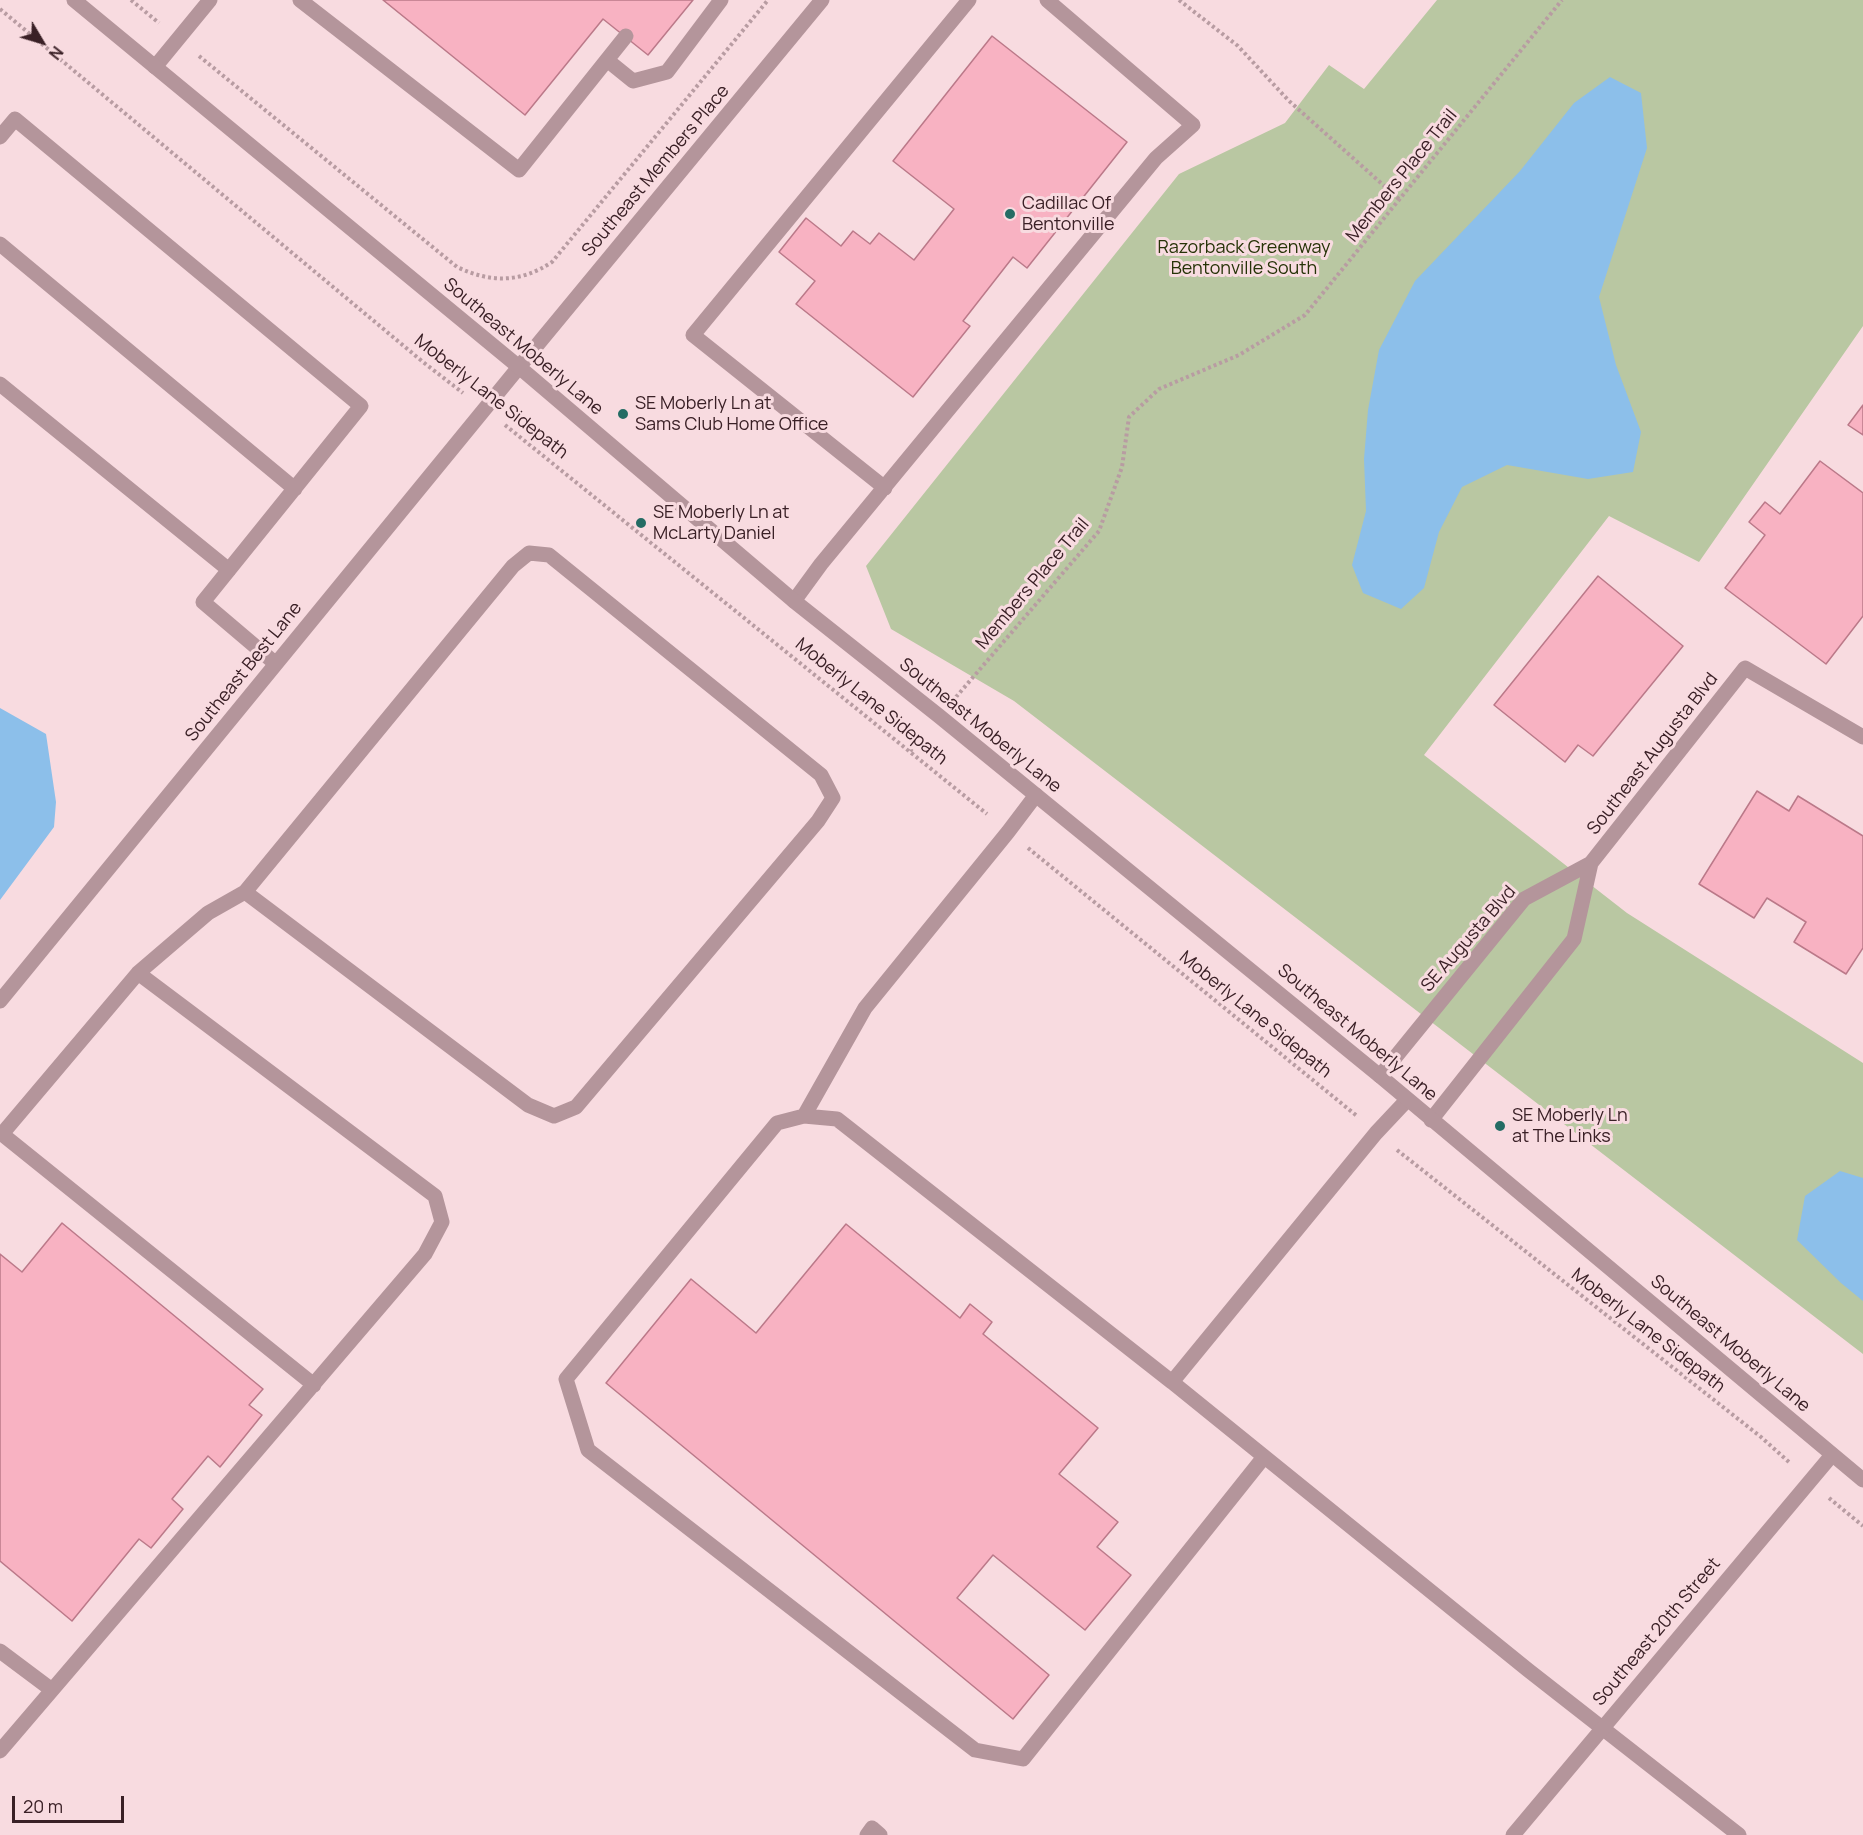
<!DOCTYPE html>
<style>
body{margin:0}
#map{position:relative;width:1863px;height:1835px;overflow:hidden;background:#f8dbe0;font-family:Manrope,sans-serif}
canvas{display:block}
.north{position:absolute;left:12px;top:12px;width:60px;height:60px;-webkit-text-stroke:4px #f8dbe0;paint-order:stroke;rotate:128deg;font-size:16px;font-weight:700;line-height:24px;text-align:center;color:#3a2026}
.north::after{content:'';display:block;margin:auto;width:21px;height:27px;background:#3a2026;clip-path:polygon(50% 0,100% 100%,50% 72%,0 100%)}
.scale{position:absolute;left:12px;top:1796px;width:112px;height:27px;box-sizing:border-box;border:3px solid #3a2026;border-top:0;padding-left:8px;font-size:18px;line-height:21px;white-space:nowrap;color:#3a2026;-webkit-text-stroke:4px #f8dbe0;paint-order:stroke}
</style>
<div id="map">
<canvas width="1863" height="1835"></canvas>
<div class="north">N</div>
<div class="scale">20 m</div>
</div>
<script>
const g = document.querySelector('canvas').getContext('2d');
g.lineJoin = 'round';
function paint(path, color) { g.fillStyle = color; g.fill(path, 'evenodd'); }
function trace(path, color, width, dash) { g.strokeStyle = color; g.lineWidth = width; g.lineCap = dash ? 'butt' : 'round'; g.setLineDash(dash || []); g.stroke(path); }
function drawText(font, color, halo, rows, align = 'center') {
  g.font = font + ' Manrope,sans-serif'; g.lineWidth = 6; g.setLineDash([]); g.textBaseline = 'middle'; g.strokeStyle = halo; g.fillStyle = color; for (const [text, x, y, turn = 0] of rows) {
    g.save(); g.translate(x, y); g.rotate((+turn || 0) * Math.PI / 180); g.textAlign = isNaN(turn) ? turn : align; if (halo) g.strokeText(text, 0, 0); g.fillText(text, 0, 0); g.restore();
  }
}
paint(new Path2D(`
 M1437,0H1863V326L1699,562L1609,516L1424,755L1627,913L1863,1063V1354L1014,701L891,629L866,566L1179,174L1285,123L1329,65L1364,89Z`), '#b9c7a2');
paint(new Path2D(`
 M1610,77L1641,93L1647,148L1599,297L1616,365L1641,432L1633,472L1588,479L1507,465L1462,487L1439,532L1424,588L1401,609L1363,593L1352,565L1366,511L1364,459L1368,410L1379,350L1415,281L1520,171L1574,103Z
 M0,708L46,734L56,802L54,827L0,900Z
 M1840,1171L1863,1178V1301L1841,1283L1797,1240L1805,1196Z`), '#8cbfea');
const building = new Path2D(`
 M383,0H693L648,55L603,19L525,115Z
 M992,36L1127,142L1027,268L1013,257L963,321L970,326L913,397L796,304L815,281L779,252L806,218L841,246L853,231L870,244L879,233L914,260L954,209L893,161Z
 M1863,405V435L1848,425Z
 M1820,461L1863,493V616L1826,664L1725,588L1765,535L1749,522L1765,502L1780,514Z
 M1598,576L1683,646L1593,756L1578,745L1565,762L1494,705Z
 M1757,791L1789,811L1798,796L1863,836V948L1846,974L1794,942L1806,922L1767,898L1754,918L1699,884Z
 M62,1223L263,1389L249,1405L262,1415L220,1467L208,1456L172,1499L183,1509L151,1548L139,1539L72,1621L0,1561V1254L22,1272Z
 M846,1224L960,1318L970,1304L992,1322L983,1334L1098,1428L1059,1474L1118,1522L1097,1547L1131,1575L1085,1630L993,1555L957,1598L1049,1675L1013,1719L606,1383L691,1279L756,1333Z`);
paint(building, '#f8b2c2');
trace(building, '#bb7989', 1.5);
trace(new Path2D(`
 M131,0L159,23
 M1179,0L1238,46L1289,101L1400,200
 M0,9L423,362L463,393
 M199,56L457,267C491,283 520,283 552,262L768,0
 M505,425L987,814
 M956,697L1099,531L1122,467L1129,417L1159,389L1239,355L1305,315L1562,0
 M910,751L922,737
 M1028,848L1357,1116
 M1397,1150L1761,1437L1790,1463
 M1829,1498L1863,1526`), '#b89ca2', 4, [3, 3]);
trace(new Path2D(`
 M300,0L519,170L626,36
 M607,60L633,81L667,72L721,0
 M155,67L210,0
 M0,137L15,119L361,406L203,602L276,664
 M0,244L295,489
 M0,384L229,570
 M885,488L693,335L969,0
 M794,601L821,564L1156,158L1193,125L1047,0
 M0,1001L519,367
 M1407,1100L1376,1133L1172,1382L1528,1670L1739,1835
 M804,1116L865,1008L1008,832L1036,795
 M0,1133L2,1134L138,973
 M2,1134L314,1385
 M1172,1382L837,1119L804,1116L777,1123L566,1379L588,1450L975,1750L1023,1759L1264,1457
 M0,1651L52,1690
 M0,1751L425,1254L442,1222L435,1196L138,973L208,913L245,892L513,566L529,553L549,555L821,775L833,798L818,821L576,1107L554,1116L528,1105L245,892
 M867,1835L872,1828L880,1835`), '#b4959b', 15);
trace(new Path2D(`
 M1380,1076L1524,899L1591,863L1745,668L1863,737
 M1431,1120L1574,939L1591,863
 M1513,1835L1832,1455`), '#b4959b', 15);
trace(new Path2D(`
 M74,0L519,367L794,601L939,716L1380,1076L1863,1480
 M519,367L822,0`), '#b4959b', 15);
for (const [x, y, r, color] of [
 [1010,214,6,"#246c64"],
 [623,414,6,"#246c64"],
 [641,523,6,"#246c64"],
 [1500,1126,6,"#246c64"]
]) { const dot = new Path2D(); dot.arc(x, y, r, 0, 2 * Math.PI); g.fillStyle = color; g.fill(dot); trace(dot, '#f8dbe0', 2); }
drawText('18px', '#3a2026', '#f8dbe0', [
 ["Southeast Members Place",656,171,-50],
 ["Members Place Trail",1402,176,-51],
 ["Southeast Moberly Lane",523,347,40],
 ["Moberly Lane Sidepath",491,397,38],
 ["Members Place Trail",1033,584,-50],
 ["Southeast Best Lane",244,672,-51],
 ["Moberly Lane Sidepath",871,702,39],
 ["Southeast Moberly Lane",980,726,39],
 ["Southeast Augusta Blvd",1653,754,-52],
 ["SE Augusta Blvd",1469,939,-49],
 ["Moberly Lane Sidepath",1255,1015,39],
 ["Southeast Moberly Lane",1357,1033,40],
 ["Moberly Lane Sidepath",1648,1331,38],
 ["Southeast Moberly Lane",1730,1344,40],
 ["Southeast 20th Street",1657,1632,-50]
]);
drawText('18px', '#3a2026', '#f8dbe0', [
 ["Cadillac Of",1022,204],
 ["Bentonville",1022,225],
 ["SE Moberly Ln at",635,404],
 ["Sams Club Home Office",635,425],
 ["SE Moberly Ln at",653,513],
 ["McLarty Daniel",653,534],
 ["SE Moberly Ln",1512,1116],
 ["at The Links",1512,1137]
], 'left');
drawText('18px', '#263307', '#f8dbe0', [
 ["Razorback Greenway",1244,248],
 ["Bentonville South",1244,269]
]);
</script>
